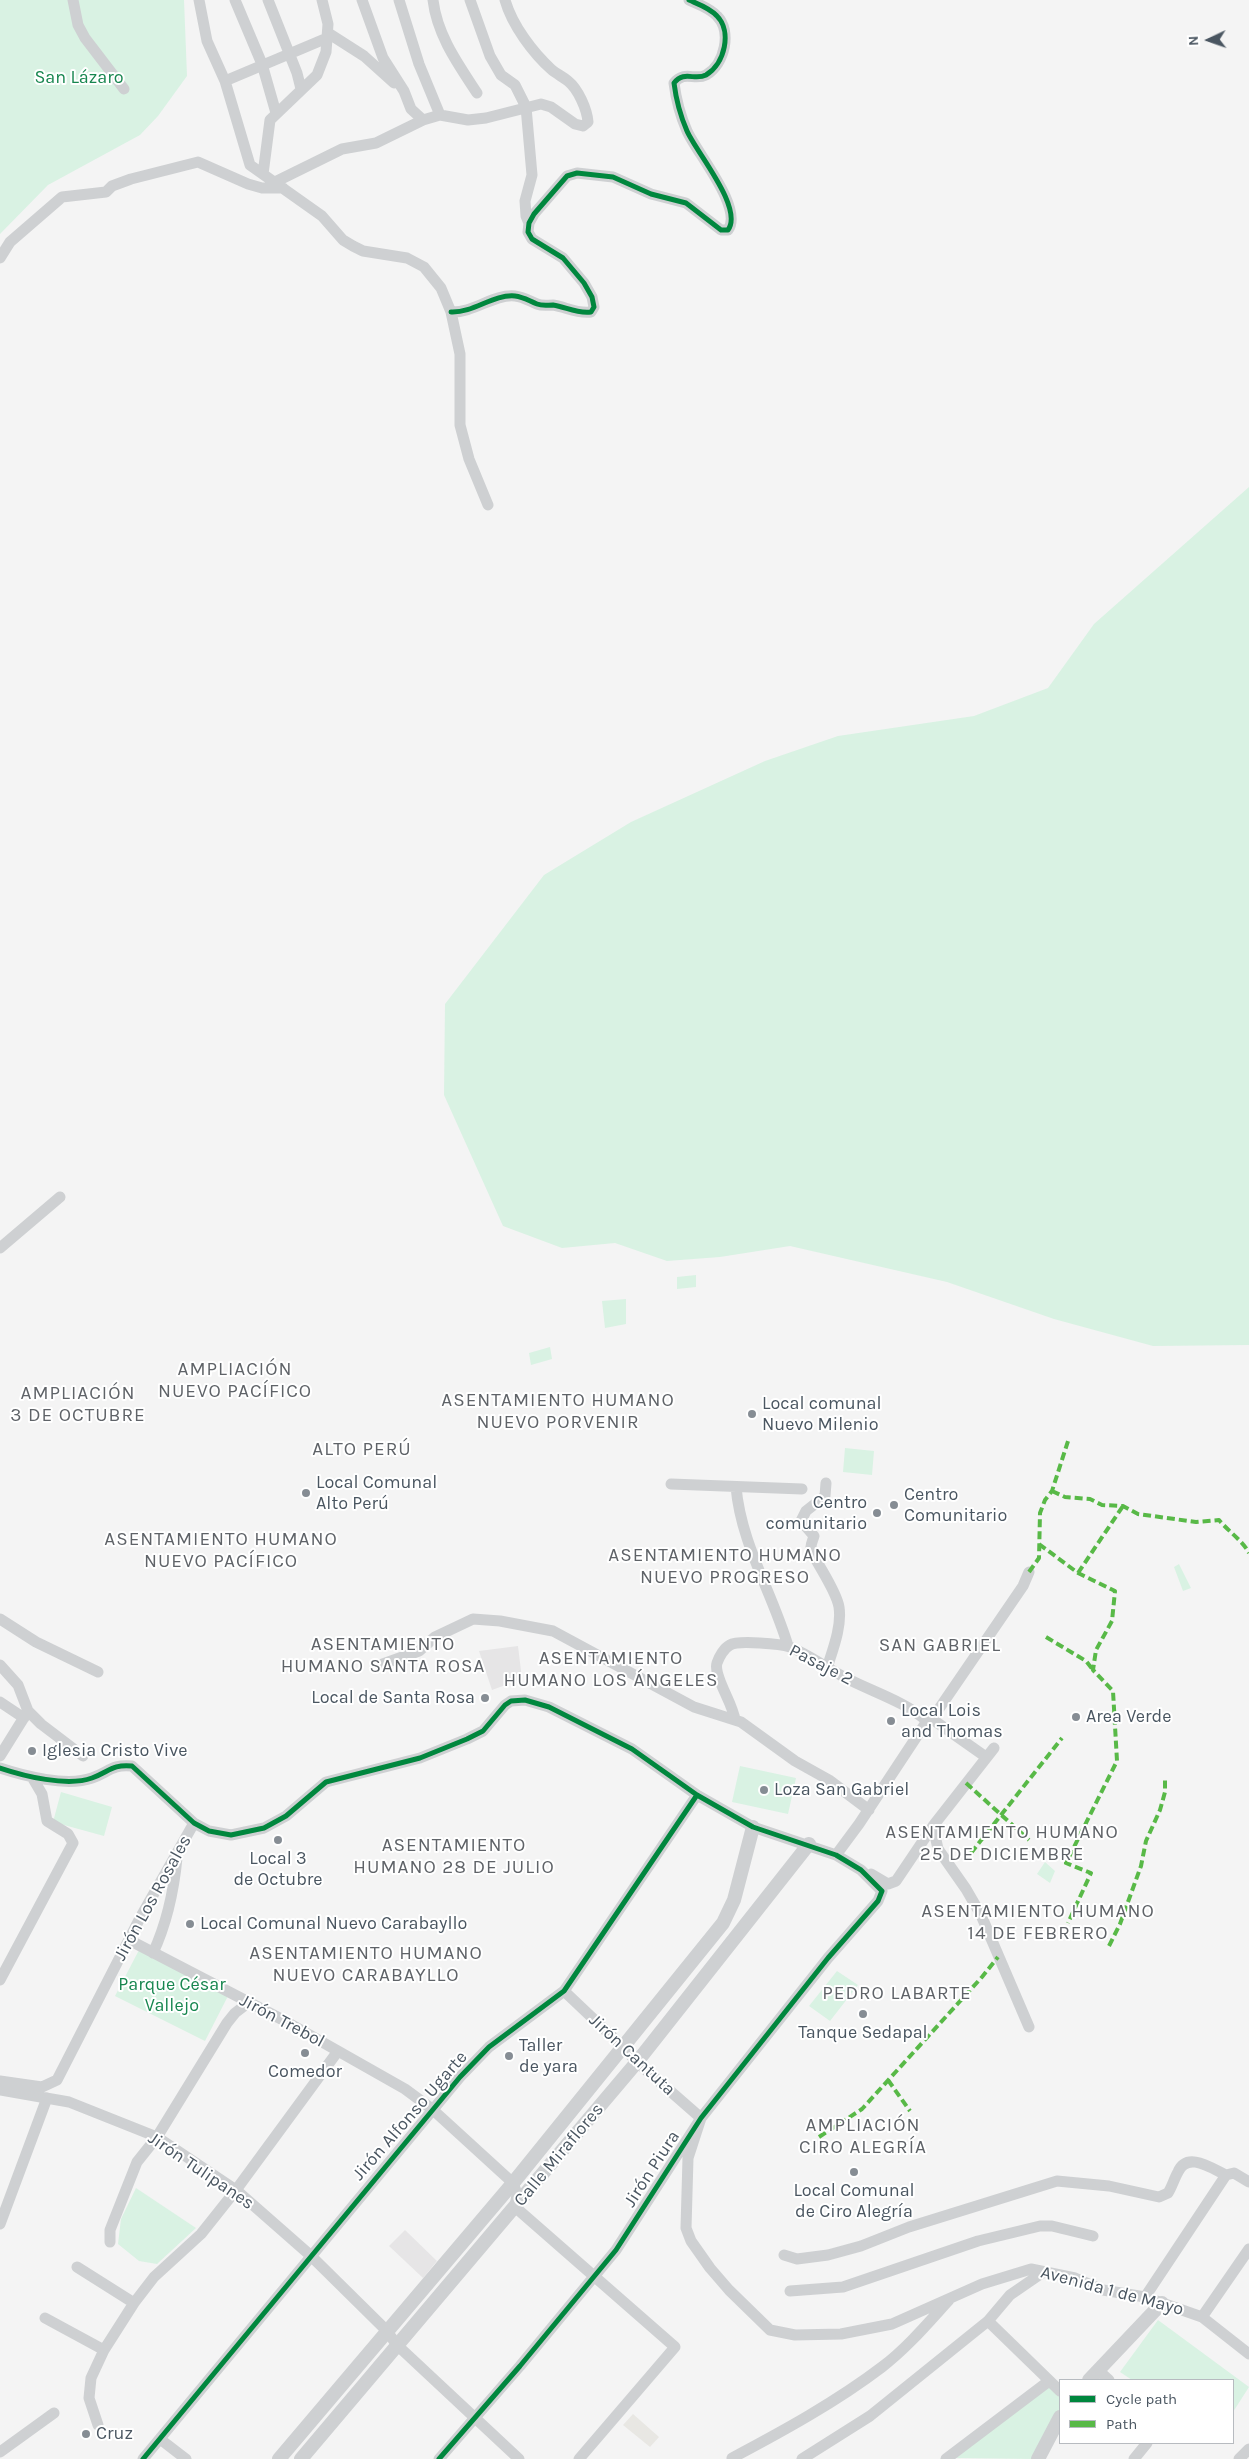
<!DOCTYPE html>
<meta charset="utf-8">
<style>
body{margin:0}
#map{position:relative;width:1249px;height:2459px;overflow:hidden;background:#f4f4f4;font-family:Karla,sans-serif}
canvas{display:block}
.legend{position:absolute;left:1059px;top:2379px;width:175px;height:65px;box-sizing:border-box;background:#fff;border:1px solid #b7bbc0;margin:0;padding:6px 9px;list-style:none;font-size:15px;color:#4a5661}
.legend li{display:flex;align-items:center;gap:10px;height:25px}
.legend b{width:25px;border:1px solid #b7bbc0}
.north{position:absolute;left:1184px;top:15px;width:50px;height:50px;-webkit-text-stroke:4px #fff;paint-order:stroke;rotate:267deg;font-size:14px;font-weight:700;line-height:20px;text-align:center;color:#4a5661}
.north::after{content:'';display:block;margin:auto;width:18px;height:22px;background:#4a5661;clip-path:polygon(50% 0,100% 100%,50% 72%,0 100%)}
</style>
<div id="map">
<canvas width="1249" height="2459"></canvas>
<ul class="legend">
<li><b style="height:6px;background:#00873e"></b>Cycle path</li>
<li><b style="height:6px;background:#58b947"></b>Path</li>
</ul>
<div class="north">N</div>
</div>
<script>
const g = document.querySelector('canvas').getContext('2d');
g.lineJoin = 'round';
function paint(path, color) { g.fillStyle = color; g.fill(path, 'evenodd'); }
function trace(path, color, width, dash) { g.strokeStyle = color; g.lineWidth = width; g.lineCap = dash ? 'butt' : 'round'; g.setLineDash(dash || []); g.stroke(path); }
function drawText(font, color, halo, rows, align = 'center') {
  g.font = font + ' Karla,sans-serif'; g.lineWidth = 4; g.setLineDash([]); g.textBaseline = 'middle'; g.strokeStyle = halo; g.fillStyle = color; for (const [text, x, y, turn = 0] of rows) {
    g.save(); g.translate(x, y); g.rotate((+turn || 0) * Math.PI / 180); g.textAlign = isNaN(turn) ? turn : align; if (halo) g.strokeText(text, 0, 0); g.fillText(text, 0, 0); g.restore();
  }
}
paint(new Path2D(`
 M633,2414L659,2437L650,2447L623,2425Z`), '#e8e7e3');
paint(new Path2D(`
 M518,1646L522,1679L492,1690L479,1651Z
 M405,2230L437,2261L423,2278L389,2246Z`), '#e6e5e6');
paint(new Path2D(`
 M0,0H184L187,76L158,116L140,135L48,185L0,234Z
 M1249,487V1345L1153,1346L1054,1319L947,1282L790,1246L720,1257L667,1261L615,1243L562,1248L503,1226L444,1095L445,1004L544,875L631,822L765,761L838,736L974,716L1048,688L1094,624Z
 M696,1275V1287L677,1289V1277Z
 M626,1299V1324L605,1328L602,1301Z
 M550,1347L552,1359L531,1365L529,1353Z
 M845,1448L874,1451L872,1475L843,1472Z
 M1179,1564L1191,1588L1183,1591L1174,1567Z
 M740,1766L796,1778L788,1814L732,1802Z
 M61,1792L112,1807L104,1836L53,1822Z
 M1045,1862L1055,1871L1050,1883L1037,1874Z
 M139,1950L228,1996L205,2041L115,1996Z
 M837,1971L858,1985L830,2021L809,2006Z
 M136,2188L196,2228L157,2264L139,2261L118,2244L121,2219Z
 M1158,2320L1249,2387L1233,2412V2380H1132L1120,2372Z
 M1049,2386L1060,2397V2408L1033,2459L954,2458Z`), '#d9f2e3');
trace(new Path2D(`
 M73,0L78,25L85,38L124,89
 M199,0L207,41L225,81L250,165L322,216L343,240L353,246L363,251L407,258L424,267L441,288L451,312L460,354V425L469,459L488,505
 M235,0L262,64L276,113
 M268,0L297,73L301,89
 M362,0L383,58L404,91L411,109L423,120
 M399,0L419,64L440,115
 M433,0C437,35 458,64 477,93
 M470,0L490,56L501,75L515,85L526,107L532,175L525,201L526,216L529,223
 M328,33L364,56L394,83
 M225,81L327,38L328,24L322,0
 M263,174L270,120L317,75L326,52L327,38
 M275,182L342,149L376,143L423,120L440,115L468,120L486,118L541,104L551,107L575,124L583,126L588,122C587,109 578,89 568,81C563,77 557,74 552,70C533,53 512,25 505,0
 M0,258L10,242L62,197L106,192L112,186L131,179L198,162L248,184L262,188H283
 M451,312C474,313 493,294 515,296C524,297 529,301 537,304C542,306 547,305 553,305C566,307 577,314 591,312L594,307L592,297L584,283L563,258L532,239L528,232L529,223L534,214L567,176L577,173L613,177L651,194L686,203L721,230H728C744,208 696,152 687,131C680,115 676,99 674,83C684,70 695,81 706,75C725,64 732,31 717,16C710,8 698,4 689,0
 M0,1248L60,1197
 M826,1483L825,1496L806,1511L801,1521L814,1536C813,1540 811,1543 811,1547C810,1555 836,1588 839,1607C842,1626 833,1649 827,1668
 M671,1484L802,1489
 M736,1487C741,1544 772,1592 788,1646
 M0,1619L36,1642L98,1672
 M0,1665L18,1685L28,1711L41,1724L83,1756
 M380,1665L419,1651L435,1637L473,1619L500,1621L553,1631L694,1707L741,1722L795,1761L829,1780L869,1810
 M0,1702L24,1718
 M932,1719L986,1757
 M735,1720C733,1703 713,1676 717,1663C719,1657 724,1648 730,1645C738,1640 781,1644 790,1647C812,1656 829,1670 850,1680C876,1693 905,1702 927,1721
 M0,1756L28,1711
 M0,1768C24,1776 67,1787 92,1778C109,1772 112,1764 132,1766L194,1823L209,1831L231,1835L264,1828L286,1816L326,1782L420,1758L467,1739L483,1731L505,1705L511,1701L525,1700L549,1707L632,1749L697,1795L753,1827L836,1855L861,1870L882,1891L878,1901L828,1958L701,2118L616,2250L520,2366L439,2459
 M933,1826L938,1849L966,1889L981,1915L1029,2027
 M836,1855L859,1824L927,1721L932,1719L1023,1586L1029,1572
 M871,1874L888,1884L896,1881L933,1826L994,1748
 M129,1940L285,2021L405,2089L432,2109L513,2183L517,2194L515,2207L675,2347L579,2459
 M153,1953C166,1925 174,1889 177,1858
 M0,1980L73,1843L68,1834L47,1821L42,1794L32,1777
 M564,1991L622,2046L637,2062L701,2118L688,2158L686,2228L691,2241L710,2268L729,2290L770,2330L795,2335L841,2334L892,2324L982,2284L1031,2269L1075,2278L1103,2290L1145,2297L1202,2317L1249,2354
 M0,2081L42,2087L57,2080L140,1918L194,1823
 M0,2090L69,2102L157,2137L236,2190L310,2255L386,2330L397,2345L519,2459
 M0,2224L47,2098
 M110,2242V2230L137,2162L157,2137L227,2023L235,2013L248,2003
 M784,2255L797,2259L828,2255L861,2246L909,2227L1057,2181L1109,2186L1159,2197L1168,2193C1172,2187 1174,2179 1178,2172C1187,2151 1211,2168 1226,2175
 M77,2267L134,2303
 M790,2291L843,2287L978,2241L1040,2226H1052L1093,2236
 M1145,2297L1226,2175L1234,2173L1249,2182
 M1202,2317L1249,2249
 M45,2318L104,2350
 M988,2321L1060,2391
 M1098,2370L1109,2380
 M98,2425L89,2398L91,2378L104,2350L134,2303L154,2277L201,2234L236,2190L338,2051
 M160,2439L186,2459
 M0,2452L54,2413
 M732,2458C783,2431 836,2402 882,2367C907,2348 928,2323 949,2300
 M143,2459L460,2077L489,2047L564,1991L697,1795
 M802,2459L870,2416L988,2321L1010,2295L1042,2273L1047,2272
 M946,2459L1049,2381
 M1134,2459L1147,2443
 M1239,2459L1249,2449`), '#ced0d2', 11);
trace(new Path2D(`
 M1089,2380L1162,2303
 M279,2459L513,2183L723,1923L734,1900L753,1827
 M301,2459L637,2062L809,1844
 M1038,2459L1060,2417`), '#ced0d2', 14);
trace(new Path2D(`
 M1052,1491L1065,1497L1090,1499L1102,1505L1123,1506L1138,1514L1196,1522L1219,1520C1228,1531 1243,1541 1249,1553
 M1039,1544L1078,1573L1115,1591L1112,1621L1096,1650L1093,1670L1113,1691L1117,1761L1066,1863L1091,1873L1068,1923
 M1029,1572L1039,1558L1040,1513L1045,1500L1052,1491L1069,1438
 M1078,1573L1123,1506
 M1046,1637L1086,1661L1093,1670
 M966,1783L1029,1840
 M971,1853L1062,1738
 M1109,1946L1120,1924L1141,1866L1146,1841L1160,1810L1165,1792V1780
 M888,2080L910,2111
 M819,2137L862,2109L982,1977L998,1957`), '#58b947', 4, [8, 4]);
trace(new Path2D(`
 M451,312C474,313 493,294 515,296C524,297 529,301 537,304C542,306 547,305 553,305C566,307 577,314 591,312L594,307L592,297L584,283L563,258L532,239L528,232L529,223L534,214L567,176L577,173L613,177L651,194L686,203L721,230H728C744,208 696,152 687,131C680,115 676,99 674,83C684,70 695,81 706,75C725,64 732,31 717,16C710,8 698,4 689,0
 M0,1768C24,1776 67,1787 92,1778C109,1772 112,1764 132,1766L194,1823L209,1831L231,1835L264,1828L286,1816L326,1782L420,1758L467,1739L483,1731L505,1705L511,1701L525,1700L549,1707L632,1749L697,1795L753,1827L836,1855L861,1870L882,1891L878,1901L828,1958L701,2118L616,2250L520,2366L439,2459
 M143,2459L460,2077L489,2047L564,1991L697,1795`), '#00873e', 5);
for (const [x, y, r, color] of [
 [752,1414,5,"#868d94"],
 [306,1493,5,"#868d94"],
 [894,1505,5,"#868d94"],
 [877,1513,5,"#868d94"],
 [485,1698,5,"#868d94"],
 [1076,1717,5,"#868d94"],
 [891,1721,5,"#868d94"],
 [32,1751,5,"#868d94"],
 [764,1790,5,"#868d94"],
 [278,1840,5,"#868d94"],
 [190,1924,5,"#868d94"],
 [863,2014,5,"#868d94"],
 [305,2053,5,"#868d94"],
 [509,2056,5,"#868d94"],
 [854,2172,5,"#868d94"],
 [86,2434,5,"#868d94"]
]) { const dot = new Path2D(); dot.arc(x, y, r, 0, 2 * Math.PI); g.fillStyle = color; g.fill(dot); trace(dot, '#fff', 2); }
drawText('18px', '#17864f', '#fff', [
 ["San Lázaro",79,78],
 ["Parque César",172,1985],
 ["Vallejo",172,2006]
]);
drawText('18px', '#4a5661', '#fff', [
 ["Local comunal",762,1404],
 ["Nuevo Milenio",762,1425],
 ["Local Comunal",316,1483],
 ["Alto Perú",316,1504],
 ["Centro",904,1495],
 ["Comunitario",904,1516],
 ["Centro",867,1503,"right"],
 ["comunitario",867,1524,"right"],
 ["Local de Santa Rosa",475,1698,"right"],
 ["Local Lois",901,1711],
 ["and Thomas",901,1732],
 ["Area Verde",1086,1717],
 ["Iglesia Cristo Vive",42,1751],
 ["Loza San Gabriel",774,1790],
 ["Local 3",278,1859,"center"],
 ["de Octubre",278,1880,"center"],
 ["Local Comunal Nuevo Carabayllo",200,1924],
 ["Tanque Sedapal",863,2033,"center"],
 ["Taller",519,2046],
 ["de yara",519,2067],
 ["Comedor",305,2072,"center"],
 ["Local Comunal",854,2191,"center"],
 ["de Ciro Alegría",854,2212,"center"],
 ["Cruz",96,2434]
], 'left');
drawText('18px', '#4a5661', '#fff', [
 ["Pasaje 2",821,1665,27],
 ["Jirón Los Rosales",153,1898,-61],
 ["Jirón Trebol",282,2021,28],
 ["Jirón Cantuta",632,2055,43],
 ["Jirón Alfonso Ugarte",410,2116,-49],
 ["Calle Miraflores",559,2155,-50],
 ["Jirón Piura",652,2169,-57],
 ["Jirón Tulipanes",201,2171,34],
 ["Avenida 1 de Mayo",1112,2291,15]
]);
g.letterSpacing = '1px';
drawText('19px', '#5f6368', '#fff', [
 ["AMPLIACIÓN",235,1370],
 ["NUEVO PACÍFICO",235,1392],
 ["AMPLIACIÓN",78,1394],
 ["3 DE OCTUBRE",78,1416],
 ["ASENTAMIENTO HUMANO",558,1401],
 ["NUEVO PORVENIR",558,1423],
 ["ALTO PERÚ",362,1450],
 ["ASENTAMIENTO HUMANO",221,1540],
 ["NUEVO PACÍFICO",221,1562],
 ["ASENTAMIENTO HUMANO",725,1556],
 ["NUEVO PROGRESO",725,1578],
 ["ASENTAMIENTO",383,1645],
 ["HUMANO SANTA ROSA",383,1667],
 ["SAN GABRIEL",940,1646],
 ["ASENTAMIENTO",611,1659],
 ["HUMANO LOS ÁNGELES",611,1681],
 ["ASENTAMIENTO HUMANO",1002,1833],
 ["25 DE DICIEMBRE",1002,1855],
 ["ASENTAMIENTO",454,1846],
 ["HUMANO 28 DE JULIO",454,1868],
 ["ASENTAMIENTO HUMANO",1038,1912],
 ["14 DE FEBRERO",1038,1934],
 ["ASENTAMIENTO HUMANO",366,1954],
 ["NUEVO CARABAYLLO",366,1976],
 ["PEDRO LABARTE",897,1994],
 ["AMPLIACIÓN",863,2126],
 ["CIRO ALEGRÍA",863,2148]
]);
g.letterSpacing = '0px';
</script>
